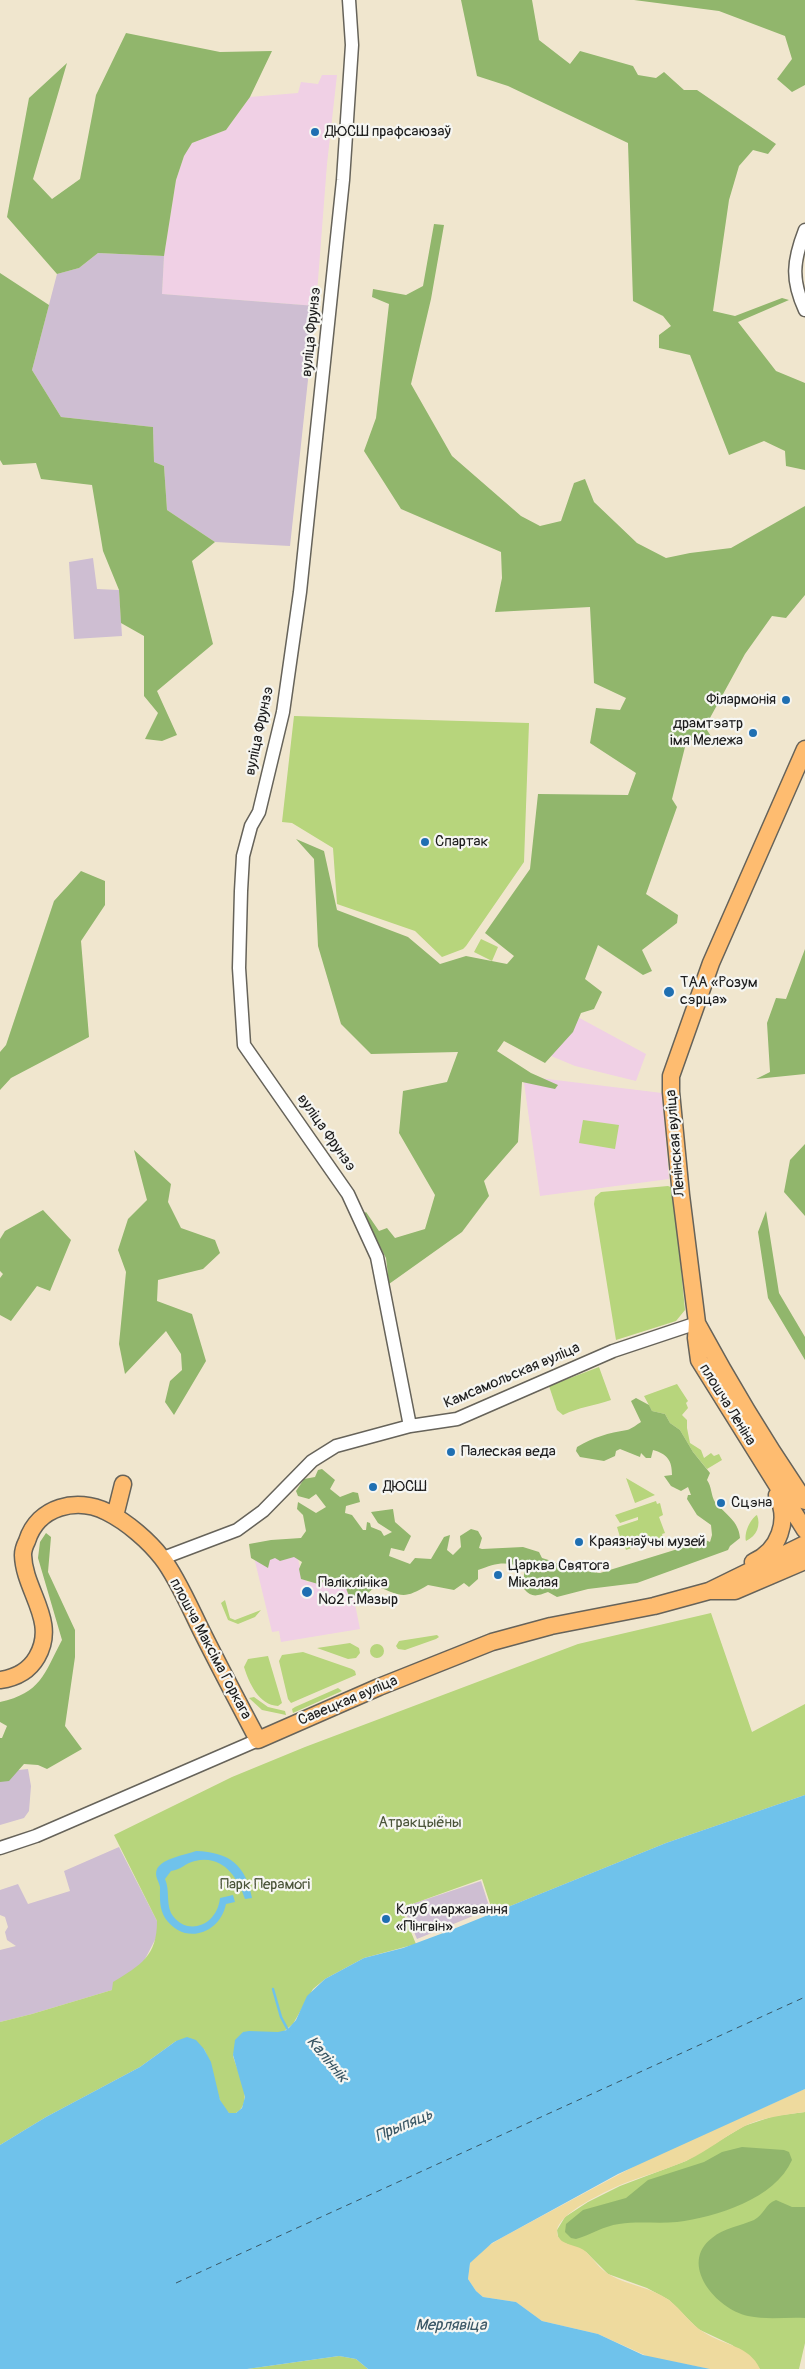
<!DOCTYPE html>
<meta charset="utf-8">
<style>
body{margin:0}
canvas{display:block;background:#f0e6ce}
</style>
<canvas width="805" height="2369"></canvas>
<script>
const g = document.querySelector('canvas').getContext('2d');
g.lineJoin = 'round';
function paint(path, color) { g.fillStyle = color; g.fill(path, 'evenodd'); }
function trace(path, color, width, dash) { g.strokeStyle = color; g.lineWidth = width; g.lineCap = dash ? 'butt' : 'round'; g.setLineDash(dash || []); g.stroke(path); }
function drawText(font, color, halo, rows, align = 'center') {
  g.font = font + ' Pangolin,sans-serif'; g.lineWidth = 4.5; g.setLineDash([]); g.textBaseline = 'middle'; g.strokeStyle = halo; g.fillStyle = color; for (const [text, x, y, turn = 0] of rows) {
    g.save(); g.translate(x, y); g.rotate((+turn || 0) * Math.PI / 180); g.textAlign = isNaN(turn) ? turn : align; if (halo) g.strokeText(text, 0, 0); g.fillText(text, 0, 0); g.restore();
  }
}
paint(new Path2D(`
 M322,75H337L327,164L316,306L162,294L164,256L176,180L185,153L192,143L226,130L250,97L298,93L301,82L318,84Z
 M574,1015L646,1054L636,1081L575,1066L532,1048Z
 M523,1076L662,1093L669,1179L540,1196Z
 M252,1549L297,1554L301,1573L307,1582L340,1574L351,1584L360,1629L281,1642L279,1631L272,1632Z`), '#f0d0e5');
paint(new Path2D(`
 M98,253L164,256L162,294L316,306L290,546L215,542L167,510L164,466L154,462L153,427L61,417L32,370L57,274L79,268Z
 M93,558L97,589L119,590L122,636L74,639L69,562Z
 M28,1769L31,1786L29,1811L24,1818L0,1825V1772Z
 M119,1847L157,1921V1936L144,1961L112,1990L32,2014L0,2022V1950L16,1946L7,1940L5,1932L8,1927L5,1917L0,1915V1890L18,1884L28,1904L70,1891L64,1871Z
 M481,1881L490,1909L417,1939L403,1907Z`), '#cebed2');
paint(new Path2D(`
 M294,716L529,723L524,862L466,946L463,949L442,957L415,931L337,904L333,848L292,823L282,822Z
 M481,939L498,947L492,961L474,952Z
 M583,1120L619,1125L615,1149L579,1143Z
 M668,1186L673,1188L685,1310L676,1321L616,1340L594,1204L595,1197L601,1192Z
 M599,1367L611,1400C594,1406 579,1407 563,1415L557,1410L549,1386Z
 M677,1384L688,1401L686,1403L688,1408L682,1415L687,1420V1428L690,1443L701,1450L704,1458L711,1453L714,1456L719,1454L722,1460L707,1469L693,1452L680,1430L670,1423L665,1414L652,1411L644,1396Z
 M626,1478L655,1495L635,1503Z
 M656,1501L657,1504L660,1503L663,1515L659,1517L665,1533L662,1534L663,1537L626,1550L624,1544L629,1541L628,1537H620L617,1527L638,1520V1517L620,1523L615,1515Z
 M757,1515C761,1525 757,1536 746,1541C744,1533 750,1519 757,1515Z
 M225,1600L230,1618L235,1620L261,1610L255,1617L238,1624L228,1620L221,1603Z
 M711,1613L752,1732L805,1704V1795L666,1843L493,1913L482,1879L401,1908L416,1944L364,1958L325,1979L313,1989L293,2024L283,2032H243L233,2055C236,2071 256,2101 236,2113H229C214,2101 214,2067 204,2049L176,2041L140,2067L46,2117L0,2145V2022L32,2014L112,1990L113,1982C141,1965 157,1956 157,1921L114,1835L232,1777L305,1747L578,1644Z
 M437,1635L439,1637L436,1639L405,1650L398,1649L396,1646L399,1641Z
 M350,1643L359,1648L360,1653L356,1658L348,1659L317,1648Z
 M370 1651a7 7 0 1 1 14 0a7 7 0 1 1-14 0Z
 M303,1652L352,1669L355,1671L356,1675L291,1703L288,1699L279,1661L282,1655Z
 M268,1656L282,1703L278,1706C259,1705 249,1683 244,1667L248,1659Z
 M338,1688L342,1691L293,1713L292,1709L295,1707Z
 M254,1697L268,1707L285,1711L286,1715L262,1710L249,1698Z
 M805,2112V2343L799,2369H760L732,2345L698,2329L669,2300L647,2288L608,2274L586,2252L562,2242L558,2237L557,2230L565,2217L588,2202L620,2186L686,2161L744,2126L774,2116Z
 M339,2356L356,2359L368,2369H247Z`), '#b7d57c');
paint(new Path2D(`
 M461,0H532L539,40L570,64L580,51L633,66L638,75L656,78L664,72L684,90H697L776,144L768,154L753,150L739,166L729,200L713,311L735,316L782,298L789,300L738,322L776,371L805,383V470L786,466L785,451L764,441L729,455L690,355L659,348V335L671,326L663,316L633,301L628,143L508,86L477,76Z
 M634,0H805V85L792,92L777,79L792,59L785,36L719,11Z
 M126,33L220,52L272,51L250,97L226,130L192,143L184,156L176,180L164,256L98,253L79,268L57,274L7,217L29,98L67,63L33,179L52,199L80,179L96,95Z
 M434,224L444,225L431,299L411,384L452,456L521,516L540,526L561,521L574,483L585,479L594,502L637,543L666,558L690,553L731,548L805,506V595L786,618L772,616L745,654L705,727L718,747L687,739L672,799L677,807L646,894L678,915L677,923L642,950L652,971L643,975L598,945L585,979L602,992L594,1009L581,1013L573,1032L545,1063L504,1041L497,1051L531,1073L558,1085L555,1089L522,1082L518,1142L484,1181L489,1196L462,1232L389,1284L386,1258L363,1214L366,1212L379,1231L387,1228L395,1238L425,1229L435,1195L399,1133L403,1091L447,1082L458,1052L371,1054L341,1024L318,946L314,859L296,839L324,851L337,910L408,937L440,964L466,956L507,964L514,956L485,933L530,869L538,794L628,795L636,773L590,743L596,708L620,710L626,698L594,683L590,607L495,612L502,578L501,552L401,509L364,451L376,418L389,304L372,297L373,289L406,295L423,286Z
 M0,273L49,305L32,370L61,417L153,427L154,462L164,466L167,510L215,542L192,561L213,644L157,691L177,735L162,741L145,739L158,713L144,696V636L121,623L119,590L103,551L92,485L41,479L36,463L3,465L0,460Z
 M81,871L105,881V905L81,941L89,1037L11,1078L0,1090V1052L6,1045L54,901Z
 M805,949V1074L756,1079L770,1072L767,1023L776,998L786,999Z
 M805,1144V1216L784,1192L790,1160Z
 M134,1150L171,1184L168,1202L181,1228L215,1240L220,1253L203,1269L158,1280L157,1301L192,1314L206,1361L174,1415L165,1402L170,1381L182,1370L181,1354L166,1331L125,1374L119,1344L126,1272L118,1250L128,1219L147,1200Z
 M43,1210L71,1240L50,1291L37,1286L11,1321L0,1315V1278L3,1274L0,1271V1239L5,1231Z
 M766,1211L779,1293L805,1337V1360L768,1298L758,1232Z
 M636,1398L649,1405L652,1411L665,1414L670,1423L680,1430L693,1452L710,1473L707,1480C712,1487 711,1496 715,1502C725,1514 739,1521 740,1538L730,1546L728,1550L637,1583L588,1589L557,1597L548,1592C537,1596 532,1598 524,1589V1569C507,1560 496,1563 478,1570V1579L469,1587L464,1583L454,1590L428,1585C403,1600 402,1596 376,1586L360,1600L349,1596L345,1586L335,1578L318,1584L301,1579L299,1569L302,1562L294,1557L280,1561L275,1558L270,1560L268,1568L251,1558L249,1544L271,1540L301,1538L306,1531L303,1515L297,1509L298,1502L316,1513L326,1507L316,1494L309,1499L298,1496L296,1491L304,1479L315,1477L318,1470L322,1469L335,1480L330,1489L340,1497L353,1492L358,1493L360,1502L346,1506L345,1513L352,1515L363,1530H366L367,1522L370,1523L371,1527L381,1531L384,1536L392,1532L378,1523L371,1512L393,1509L395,1522L411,1536L404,1551L391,1548L389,1556L410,1564L415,1558L431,1559L444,1537L450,1535L447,1550L453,1555L461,1547L460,1536L471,1529L478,1531L482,1538L479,1548L482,1549L523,1547L539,1552L542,1558L555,1562L563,1568L600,1573L681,1548L701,1538L710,1542L712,1535L711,1525L697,1515L687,1499L688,1495H691L688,1487L681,1491L671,1486L664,1476L672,1475C672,1460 667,1454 653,1450L651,1458H646L641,1453L640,1457L620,1449L616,1451L615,1456L604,1461L580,1457L576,1451L577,1447C594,1437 608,1433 627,1430C632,1429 637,1424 641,1422L631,1401Z
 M46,1533L51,1537L48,1572L75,1630V1657L65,1726L82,1749L47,1769L38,1765L24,1764L9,1781L0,1782V1738H2L7,1726L0,1722V1702C41,1693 44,1674 62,1640L38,1558L40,1542Z
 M742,2147L784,2150L789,2152L792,2160C775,2199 716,2217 677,2222C658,2224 638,2221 619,2224C603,2226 591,2235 576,2239L571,2238L565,2232L566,2224L583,2210L626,2198L648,2180L704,2162L722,2152Z
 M776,2200L792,2207H805V2318C786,2317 767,2320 748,2316C716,2309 678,2264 712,2238C724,2228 740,2226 754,2220C764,2215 765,2204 776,2200Z`), '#91b66c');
paint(new Path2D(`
 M805,2089V2112C784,2115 762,2117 743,2127C724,2137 707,2151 688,2160C666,2170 642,2176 620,2185C605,2192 558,2213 557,2231C557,2246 577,2244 585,2251C594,2259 599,2269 610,2275C629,2286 651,2287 669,2300C682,2310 690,2324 705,2333C725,2346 749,2345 760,2369H710L649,2357L598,2334L542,2321L516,2302L483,2297L476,2291L468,2279L470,2263L483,2249L503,2237L644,2161Z`), '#eeda9e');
paint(new Path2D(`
 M805,1795V2089L618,2174L492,2243L470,2263L468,2279L476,2291L483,2297L516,2302L542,2321L598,2334L643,2355L710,2369H368L356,2359L339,2356L247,2369H0V2145L46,2117L140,2067L176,2041L187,2037L196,2040L204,2049L211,2062L220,2100L229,2113H236L242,2108L245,2097L233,2055L235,2040L243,2032L249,2031L278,2032L287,2030L296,2020L307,1996L325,1979L364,1958L403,1948L446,1932L666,1843Z
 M196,1851C229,1852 246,1865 252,1898L245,1899C238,1877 222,1854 195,1861C185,1863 181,1870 171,1871L165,1879C170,1890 166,1902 171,1913C185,1937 217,1927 220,1898L233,1895L235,1902L226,1904C220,1934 184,1946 165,1918C159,1908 160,1898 160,1887C159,1881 154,1876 157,1869C163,1858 185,1855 196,1851Z`), '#6fc2eb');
trace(new Path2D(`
 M273,1989L281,2017L289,2032`), '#6fc2eb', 2.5);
trace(new Path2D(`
 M176,2283L805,1997`), '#395664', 1, [6, 5]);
const minor = new Path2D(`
 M349,0L352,45L343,180L300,592L283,712L259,812L251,826L243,856L241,891L239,968L244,1045L348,1194L377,1257L410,1426
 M805,230C793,261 791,280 805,310
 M163,1558L237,1530L263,1511L312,1461L336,1446L410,1426L457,1419L613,1351L697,1323
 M0,1848L36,1836L258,1740`);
const major = new Path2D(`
 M805,749L711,963L671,1076V1092L681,1195L697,1323L696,1338L699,1360L805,1530
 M698,1325C731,1386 766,1444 805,1501
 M115,1516L123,1484
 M753,1562C779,1551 790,1520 777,1495
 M711,1591H735L805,1561
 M0,1680C15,1678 29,1671 37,1657C58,1621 24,1591 23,1555C23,1551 25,1545 27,1541C38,1506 77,1497 107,1512C127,1522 149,1541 162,1558C177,1577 191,1610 202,1632C220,1668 239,1704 258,1740L379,1687L492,1642L551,1626L654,1606L709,1591L805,1544`);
trace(minor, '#66635a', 15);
trace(major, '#66635a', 19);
trace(minor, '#fff', 12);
trace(major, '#febc70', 16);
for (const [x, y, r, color] of [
 [315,132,5,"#1f6fb2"],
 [786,700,5,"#1f6fb2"],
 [753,733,5,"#1f6fb2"],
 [425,842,5,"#1f6fb2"],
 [669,992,6,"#1f6fb2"],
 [451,1452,5,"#1f6fb2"],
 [373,1487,5,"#1f6fb2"],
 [721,1503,5,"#1f6fb2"],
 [579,1542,5,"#1f6fb2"],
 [498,1575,5,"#1f6fb2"],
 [307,1592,6,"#1f6fb2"],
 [386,1919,5,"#1f6fb2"]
]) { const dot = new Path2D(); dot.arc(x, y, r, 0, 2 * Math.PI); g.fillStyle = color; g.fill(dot); trace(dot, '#f6f6f2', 2); }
drawText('15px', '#1c1c1c', '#f6f6f2', [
 ["ДЮСШ прафсаюзаў",325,132],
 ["Філармонія",776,700,"right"],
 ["драмтэатр",743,724,"right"],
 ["імя Мележа",743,741,"right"],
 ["Спартак",435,842],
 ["ТАА «Розум",680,983],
 ["сэрца»",680,1000],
 ["Палеская веда",461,1452],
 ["ДЮСШ",383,1487],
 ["Сцэна",731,1503],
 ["Краязнаўчы музей",589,1542],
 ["Царква Святога",508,1566],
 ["Мікалая",508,1583],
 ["Паліклініка",318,1583],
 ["№2 г.Мазыр",318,1600],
 ["Клуб маржавання",396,1910],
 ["«Пінгвін»",396,1927]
], 'left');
drawText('15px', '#1c1c1c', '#f6f6f2', [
 ["вуліца Фрунзэ",312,332,-84],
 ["вуліца Фрунзэ",260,731,-78],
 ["вуліца Фрунзэ",326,1133,55],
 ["Ленінская вуліца",676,1143,-95],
 ["Камсамольская вуліца",512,1376,-23],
 ["плошча Леніна",727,1405,58],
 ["плошча Максіма Горкага",210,1649,62],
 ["Савецкая вуліца",348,1701,-23]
]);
drawText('15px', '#4a5439', '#f6f6f2', [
 ["Атракцыёны",420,1823],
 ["Парк Перамогі",265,1885]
]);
drawText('italic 16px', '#395664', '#f6f6f2', [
 ["Каліннік",327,2060,50],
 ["Прыпяць",404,2126,-23],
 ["Мерлявіца",451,2326]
]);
</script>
